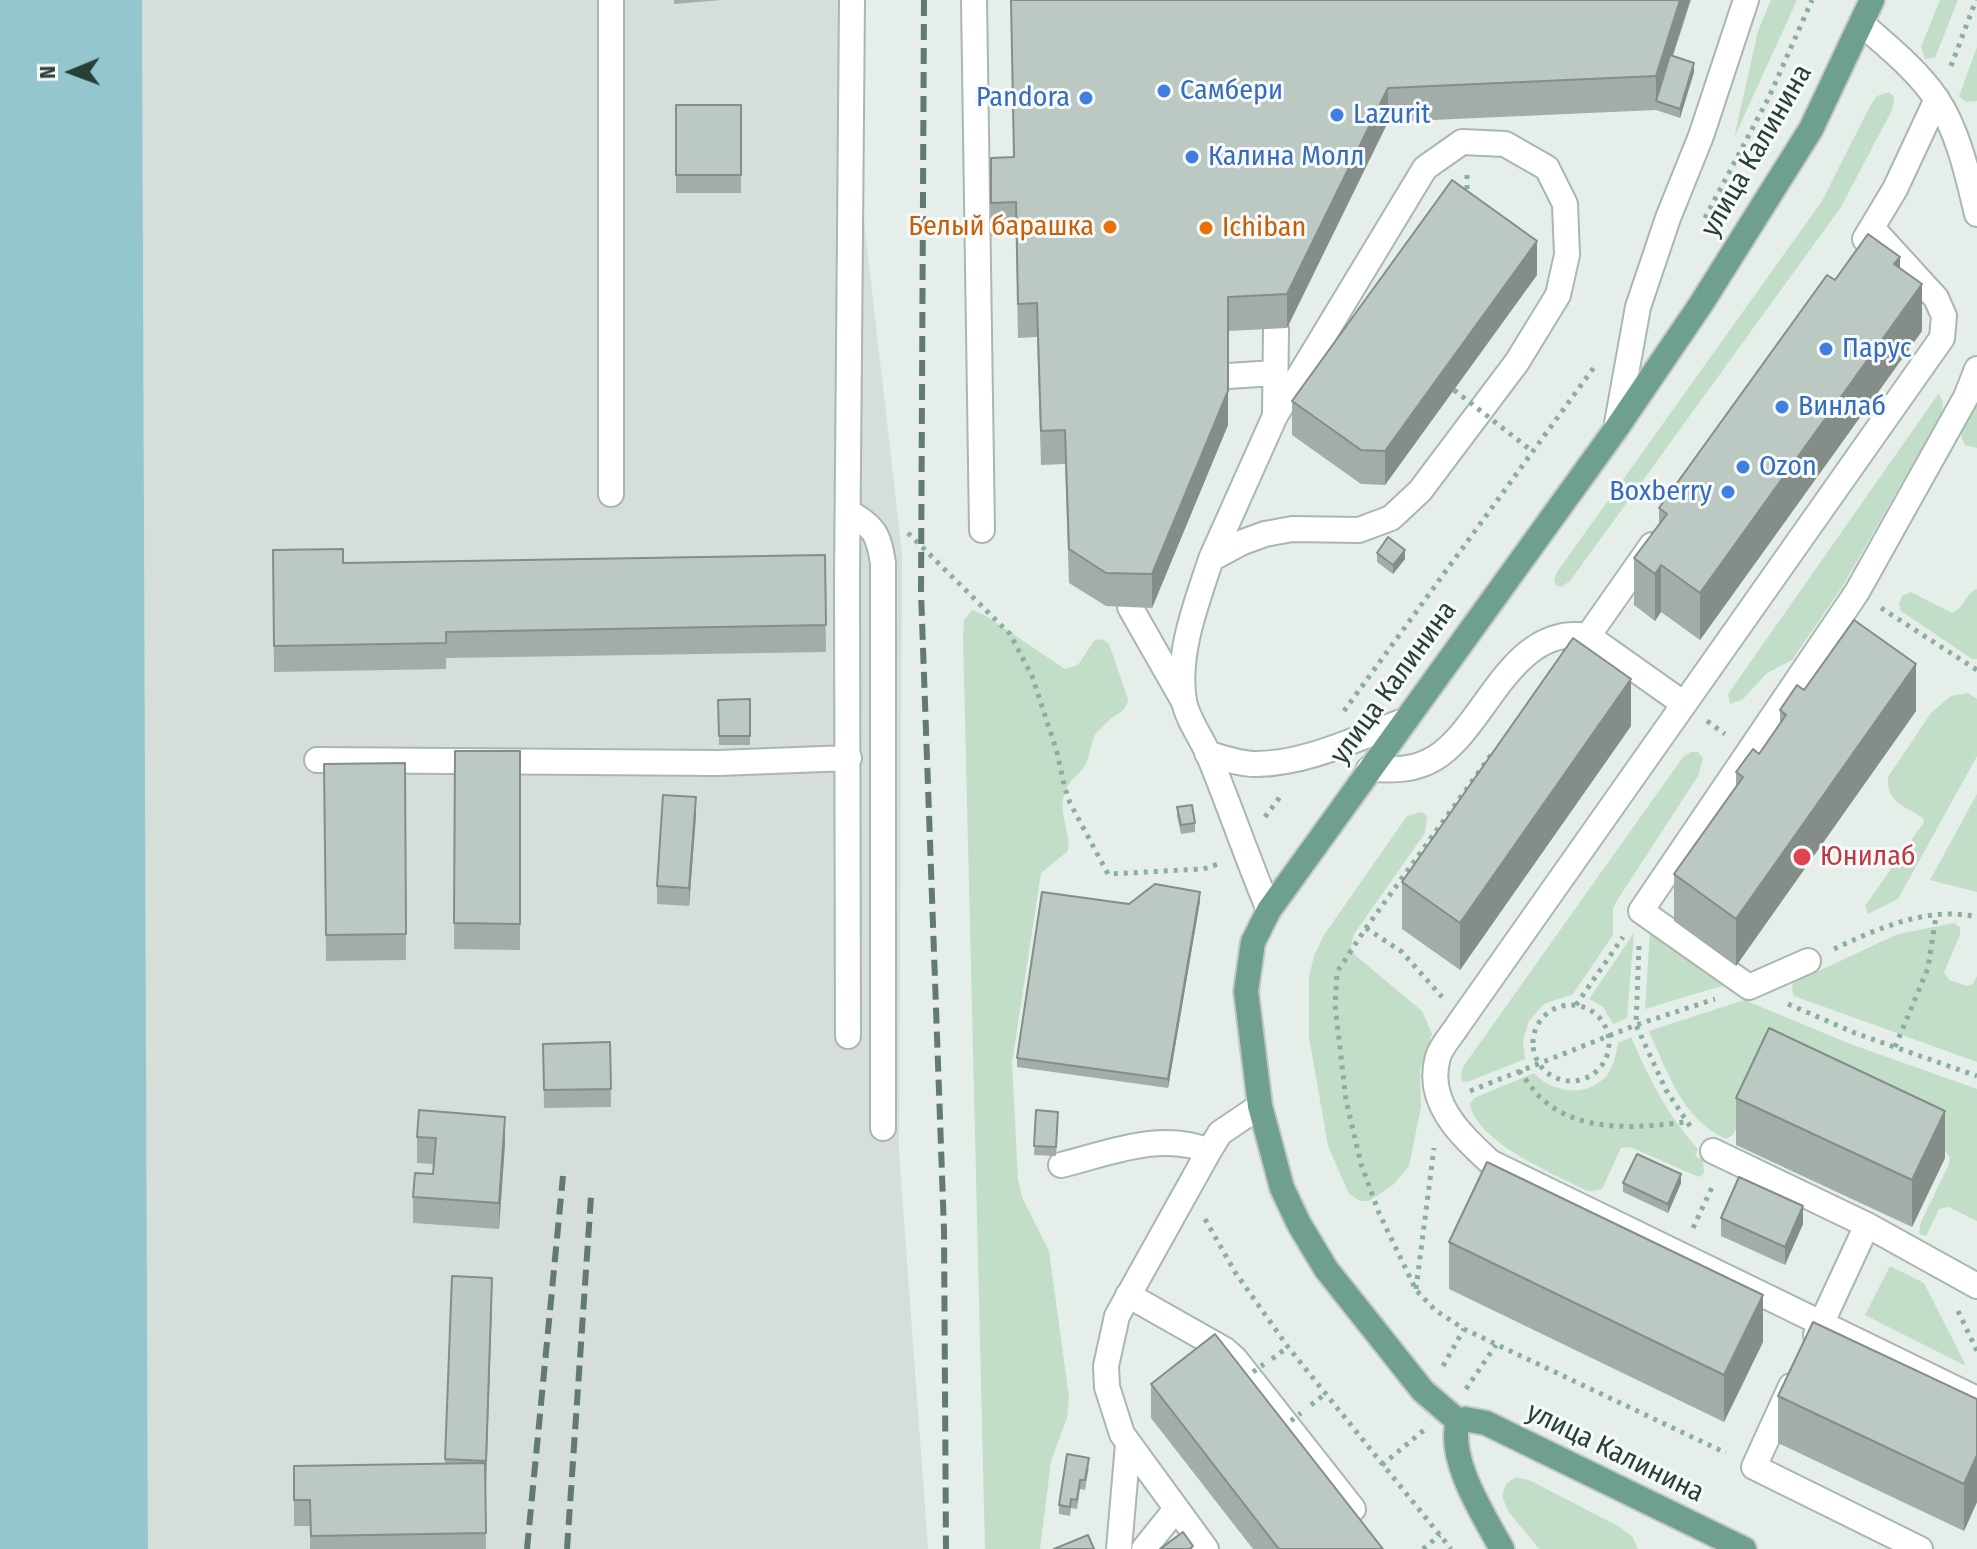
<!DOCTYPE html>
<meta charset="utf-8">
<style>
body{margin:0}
#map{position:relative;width:1977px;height:1549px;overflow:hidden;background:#e6eeea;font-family:"Fira Sans Condensed",sans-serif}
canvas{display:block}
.north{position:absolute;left:32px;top:32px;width:80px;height:80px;-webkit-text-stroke:6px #f7faf9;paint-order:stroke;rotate:269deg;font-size:22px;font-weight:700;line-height:32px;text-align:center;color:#263f37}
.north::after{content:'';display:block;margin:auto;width:28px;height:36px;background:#263f37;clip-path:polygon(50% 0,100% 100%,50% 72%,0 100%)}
</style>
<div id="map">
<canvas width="1977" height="1549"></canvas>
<div class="north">N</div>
</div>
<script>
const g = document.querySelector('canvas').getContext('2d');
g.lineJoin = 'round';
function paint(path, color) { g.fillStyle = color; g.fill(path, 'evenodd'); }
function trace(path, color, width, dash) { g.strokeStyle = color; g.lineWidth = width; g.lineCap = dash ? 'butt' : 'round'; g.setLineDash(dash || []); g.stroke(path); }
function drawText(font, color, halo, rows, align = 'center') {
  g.font = font + ' "Fira Sans Condensed",sans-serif'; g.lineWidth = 6; g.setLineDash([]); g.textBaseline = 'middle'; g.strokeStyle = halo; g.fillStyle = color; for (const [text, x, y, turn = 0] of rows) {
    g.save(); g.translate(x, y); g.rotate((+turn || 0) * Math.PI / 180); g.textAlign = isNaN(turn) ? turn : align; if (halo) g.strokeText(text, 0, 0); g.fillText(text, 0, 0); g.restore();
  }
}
paint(new Path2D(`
 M142,0H839L902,554L899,1151L928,1549H148Z`), '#d5ded9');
paint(new Path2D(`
 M1771,0H1797L1734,138L1758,31Z
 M1940,0H1958L1935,58L1925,59L1921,47Z
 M1977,47V101L1966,102L1959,96Z
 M1889,92L1894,97L1893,108L1841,207L1570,581L1561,587L1556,585L1554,579L1557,572L1822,201L1870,106L1877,96Z
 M1939,393L1943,403L1942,413L1842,587L1792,660L1767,673L1742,700L1730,704L1728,694Z
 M1977,397V448L1965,445C1955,427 1968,413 1977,397Z
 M1977,589V659H1972L1901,611L1899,603L1902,596L1911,592L1952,613C1964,608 1965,594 1977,589Z
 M972,610L986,616L1065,669L1078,665L1094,641L1102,639L1109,644L1128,699C1126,714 1117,712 1108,721C1105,725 1098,730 1095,735C1090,744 1091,756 1085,765C1080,774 1070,779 1066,790C1056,811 1071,830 1068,851L1041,873L1012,1063L1018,1179L1022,1197L1049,1251L1069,1397L1067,1418L1051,1461L1040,1549H985L963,636L964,620Z
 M1968,693L1977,699V756L1898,899L1868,914L1865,906L1924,822L1923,818C1905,806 1886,802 1888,777L1931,713L1951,696Z
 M1691,752H1698L1703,758L1698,776L1618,899L1613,908V935L1573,994L1544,1004L1529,1021L1523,1041L1525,1059L1467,1082L1462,1081C1459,1068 1468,1060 1475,1050L1683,757Z
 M1977,794V892L1930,880Z
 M1422,812L1427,816L1425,833L1354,934L1351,947L1355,955L1422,1011L1432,1034L1420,1070L1421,1107L1409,1166L1394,1184L1369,1201H1360L1349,1194L1328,1146L1309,1037V977L1314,956L1324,935L1407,816Z
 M1954,923L1960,927V935L1944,972L1949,980L1967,986L1973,984L1977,976V1062L1794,996L1792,990L1793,983L1898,934Z
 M1650,931L1725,985L1645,1009Z
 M1634,933L1627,1018L1613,1024L1603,1007L1589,999Z
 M1744,1000L1853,1045L1977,1089V1221L1949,1207L1939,1209L1926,1236L1919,1234L1921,1222L1949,1164L1950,1158L1946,1152L1771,1070L1764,1071L1733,1135L1726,1139C1682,1119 1668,1073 1649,1031Z
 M1631,1037C1649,1078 1667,1115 1698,1149L1695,1156L1703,1160L1704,1173L1699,1177L1630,1147L1621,1148L1602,1189C1601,1189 1591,1192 1590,1191C1583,1190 1573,1184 1567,1181C1538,1167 1476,1138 1470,1104L1474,1098L1534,1073C1553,1094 1589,1098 1608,1074C1614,1065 1616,1054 1618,1043Z
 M1890,1266L1924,1283L1966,1366L1865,1315Z
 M1516,1477L1531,1481L1618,1526L1632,1536L1638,1549H1539L1508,1511L1502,1496L1506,1484Z`), '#c2ddc8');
paint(new Path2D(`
 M0,0H142L148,1549H0Z`), '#94c7cd');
const minor = new Path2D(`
 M974,0L982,530
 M1862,24C1888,47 1916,69 1936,98C1958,130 1968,176 1977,214
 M1873,229L1936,298L1944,316L1942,338L1458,1025C1452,1035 1441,1046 1438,1057C1425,1102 1460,1134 1490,1162L1977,1399
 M1865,239L1895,189L1937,99
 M1228,376L1275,373
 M1275,414L1276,329
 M1616,429L1638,307L1668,218L1701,136L1746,0
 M611,494V0
 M848,512C874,527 878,532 883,563V1128
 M1211,559L1275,416L1425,168L1462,142L1505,144L1547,168L1565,204L1567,255L1558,295L1517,362L1420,491L1391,518L1359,530L1292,529L1265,534L1243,542L1211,559C1197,602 1176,654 1184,701C1187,718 1200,736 1207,751C1229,804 1247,858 1269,910
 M1130,607L1183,700
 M1588,636L1684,704
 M1207,753C1223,758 1239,764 1256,764C1306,764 1357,738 1404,721
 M317,760L719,763L849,758
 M1369,769C1393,770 1414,771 1435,758C1486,727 1511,623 1588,636L1652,545
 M1808,961L1749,987L1641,911L1857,592L1966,397L1977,369
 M848,1036L847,580L852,0
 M1713,1151L1867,1225L1977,1286
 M1061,1165C1110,1153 1161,1131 1209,1151
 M1128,1295L1225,1350L1235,1359L1353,1509
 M1816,1335L1867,1225
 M1791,1386L1754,1467L1920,1549
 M1119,1549L1128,1444
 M1144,1549L1176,1509
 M1206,1549L1122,1434L1107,1387L1106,1366L1117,1316L1209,1151L1220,1133L1260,1106`);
const major = new Path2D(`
 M1458,1421C1447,1459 1484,1516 1502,1549
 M1744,1549L1486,1423L1465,1419L1458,1421L1423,1391L1326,1269L1299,1224L1282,1188L1260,1106L1246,991L1253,942L1269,910L1616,429L1701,304L1811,129L1872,0`);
trace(minor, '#a9b6b1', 28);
trace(major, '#c2c9c7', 28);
trace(new Path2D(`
 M1951,66L1976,0
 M1467,175V197
 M1705,218L1769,97L1812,0
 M908,533L1010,634L1032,676L1057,752L1064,785L1070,803L1108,874L1203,869L1221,863
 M1881,608L1977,670
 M1344,711L1595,366
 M1707,721L1725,734
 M1491,755L1366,928L1337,972L1335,1005L1346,1100L1361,1164L1379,1213L1416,1290L1435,1310L1464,1329L1726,1453
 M1265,817L1283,793
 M1366,928L1402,952L1442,997
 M1639,946L1636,1025L1666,1090L1692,1129
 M1834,949C1879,928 1927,906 1977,917
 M1788,1004L1855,1033L1977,1076
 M1533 1043a38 38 0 1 1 76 0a38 38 0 1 1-76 0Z
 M1576,1005L1623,937
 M1895,1047L1928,968L1936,916
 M1519,1071C1526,1079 1532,1089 1539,1096C1577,1134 1638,1128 1685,1122
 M1470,1091L1636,1025L1715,999
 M1205,1219L1235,1272L1288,1347L1451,1549
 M1693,1228L1714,1183
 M1416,1289L1434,1148
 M1958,1311L1977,1351
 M1272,1359L1288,1347
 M1443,1366L1464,1329
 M1466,1389L1496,1345
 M1311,1405L1325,1394
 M1382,1465L1424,1430
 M1423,1549L1440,1535`), '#8aafa2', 5, [4, 6]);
trace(minor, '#fff', 24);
trace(major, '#6f9f91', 24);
trace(new Path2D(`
 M924,0L921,592L944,1230L946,1549
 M527,1549L563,1176
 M567,1549L591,1197`), '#617a72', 6, [16, 8]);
trace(new Path2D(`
 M1454,390L1532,451
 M1245,1378L1264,1364
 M1283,1427L1301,1413`), '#8aafa2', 5, [4, 6]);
paint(new Path2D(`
 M674,0H721L674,4Z
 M1011,0H1691L1673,56L1694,72L1680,118L1656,110L1388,122L1287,328L1228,331V425L1152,608L1106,606L1069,583L1065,464L1041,465L1037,337L1018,338L1016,235L991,236V158L1014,157Z
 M676,105H741V193H676Z
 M1900,268L1922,331L1700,640L1661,612L1655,621L1634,605V558L1659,524V508L1835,280Z
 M1537,275L1385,485L1361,484L1292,435V401Z
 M273,550L343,563L825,555L826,652L446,658V669L274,672Z
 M1377,553L1405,559L1393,574L1377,562Z
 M1804,690L1916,711L1736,966L1674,921V874L1736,786V772L1759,754L1780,725V710Z
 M750,699V745H719L718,700Z
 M1631,726L1460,970L1402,929V882Z
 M455,751H520V950L454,949Z
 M405,763L406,960L326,961L324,764Z
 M1177,807L1195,823V832L1181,834L1177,816Z
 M696,815L689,906L657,904V886Z
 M1200,901L1168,1088L1017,1067V1058L1129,904Z
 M610,1042L611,1107L544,1108L543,1044Z
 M1736,1098L1945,1158L1912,1227L1736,1145Z
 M1036,1110L1058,1121L1056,1156L1034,1155Z
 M417,1137L505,1143L499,1229L413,1223V1197L433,1174L434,1164L417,1163Z
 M1623,1183H1681L1668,1213L1623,1192Z
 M1721,1218L1803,1224L1785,1265L1721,1236Z
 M1449,1242L1763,1342L1724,1422L1449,1289Z
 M452,1276L492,1304L485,1487L486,1549H310V1526H294V1466L445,1464Z
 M1151,1384L1383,1549H1253L1151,1418Z
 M1778,1396L1977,1399V1502L1964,1531L1778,1443Z
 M1089,1467L1085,1490L1080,1489L1077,1509L1071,1508L1070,1516L1059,1514V1505Z`), '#a2ada8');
paint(new Path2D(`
 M1680,0H1690L1658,102L1656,101V76Z
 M1694,63V72L1680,118V109Z
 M1388,88V122L1287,328V294Z
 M1537,241V275L1385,485V451Z
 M1900,257V304L1894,264Z
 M1922,284V331L1700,640V593Z
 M1228,391V425L1152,608V574Z
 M1405,550V559L1393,574V565Z
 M1661,565V612L1655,621V574Z
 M1916,664V711L1736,966V919Z
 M1631,679V726L1460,970V923Z
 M696,797V815L689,906V888Z
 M1200,892V901L1168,1088V1079Z
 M1945,1111V1158L1912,1227V1180Z
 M505,1117V1143L499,1229V1203Z
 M1681,1174V1183L1668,1213V1204Z
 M1803,1206V1224L1785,1265V1247Z
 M492,1278V1304L486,1487V1461Z
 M1763,1295V1342L1724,1422V1375Z
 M1977,1455V1502L1964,1531V1484Z`), '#848d88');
const building = new Path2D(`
 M1011,0H1680L1656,76L1388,88L1287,294L1228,297V391L1152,574L1106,573L1069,549L1065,430L1041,431L1037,303L1018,304L1016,202L991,203V158L1014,157Z
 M1670,55L1694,63L1680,109L1656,101Z
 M676,105H741V175H676Z
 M1452,180L1537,241L1385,451L1361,450L1292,401Z
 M1868,234L1900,257L1894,264L1922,284L1700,593L1661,565L1655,574L1634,558L1667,514L1659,508L1827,275L1835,280Z
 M1388,537L1405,550L1393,565L1377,553Z
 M343,549V563L825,555L826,625L446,632V643L274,646L273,550Z
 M1854,620L1916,664L1736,919L1674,874L1743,777L1736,772L1753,749L1759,754L1786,715L1780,710L1797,685L1804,690Z
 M1573,638L1631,679L1460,923L1402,882Z
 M750,699V736H719L718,700Z
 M455,751H520V924L454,923Z
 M405,763L406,934L326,935L324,764Z
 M663,795L696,797L689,888L657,886Z
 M1192,805L1195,823L1181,825L1177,807Z
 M1155,884L1200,892L1168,1079L1017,1058L1042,892L1129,904Z
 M1769,1028L1945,1111L1912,1180L1736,1098Z
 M610,1042L611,1089L544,1090L543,1044Z
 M419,1110L505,1117L499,1203L413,1197L415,1173L433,1174L436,1138L417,1137Z
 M1036,1110L1058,1112L1056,1147L1034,1146Z
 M1637,1154L1681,1174L1668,1204L1623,1183Z
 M1487,1162L1763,1295L1724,1375L1449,1242Z
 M1739,1177L1803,1206L1785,1247L1721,1218Z
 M452,1276L492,1278L486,1461L445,1459Z
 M1813,1322L1977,1399V1455L1964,1484L1778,1396Z
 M1215,1334L1383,1549H1279L1151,1384Z
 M1067,1454L1089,1458L1085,1480H1080L1077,1500L1071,1499L1070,1507L1059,1505Z
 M485,1463L486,1533L311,1536L310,1500H294V1466Z
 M1183,1532L1193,1546L1190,1549H1160Z
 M1088,1535L1094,1549H1054Z`);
paint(building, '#bcc9c3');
trace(building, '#848d88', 2);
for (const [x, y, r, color] of [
 [1164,91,8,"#3f7fe0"],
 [1086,98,8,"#3f7fe0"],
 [1337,115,8,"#3f7fe0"],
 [1192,157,8,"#3f7fe0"],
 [1110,227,8,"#e8710a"],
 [1206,228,8,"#e8710a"],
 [1826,349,8,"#3f7fe0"],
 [1782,407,8,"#3f7fe0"],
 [1743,467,8,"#3f7fe0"],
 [1728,492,8,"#3f7fe0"],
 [1802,857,10,"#e0444e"]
]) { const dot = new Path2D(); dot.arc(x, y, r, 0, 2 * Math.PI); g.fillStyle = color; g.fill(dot); trace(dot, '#f7faf9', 3); }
drawText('28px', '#366cbe', '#f7faf9', [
 ["Самбери",1180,91],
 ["Pandora",1070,98,"right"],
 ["Lazurit",1353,115],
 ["Калина Молл",1208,157],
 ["Парус",1842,349],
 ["Винлаб",1798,407],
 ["Ozon",1759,467],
 ["Boxberry",1712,492,"right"]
], 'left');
drawText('28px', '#263f37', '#f7faf9', [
 ["улица Калинина",1757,151,-60],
 ["улица Калинина",1394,683,-54],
 ["улица Калинина",1615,1453,26]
]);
drawText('28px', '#c56008', '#f7faf9', [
 ["Белый барашка",1094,227],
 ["Ichiban",1222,228,"left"]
], 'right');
drawText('28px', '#be3a42', '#f7faf9', [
 ["Юнилаб",1820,857]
], 'left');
</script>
